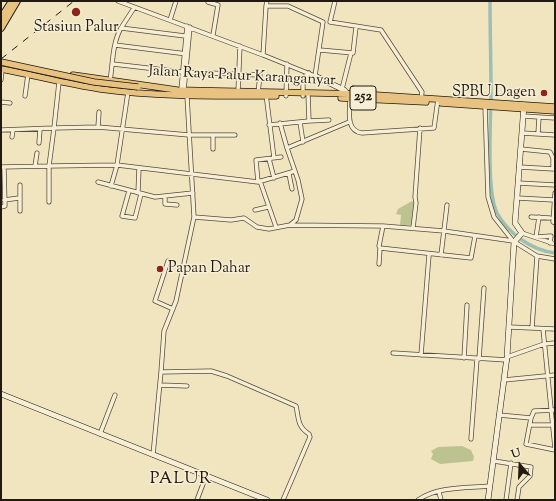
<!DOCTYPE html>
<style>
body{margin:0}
#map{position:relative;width:556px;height:501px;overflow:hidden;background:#f1e5bf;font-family:"Sorts Mill Goudy",serif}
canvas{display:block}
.frame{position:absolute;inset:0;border:2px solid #221911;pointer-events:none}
.north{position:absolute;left:500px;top:445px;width:40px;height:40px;-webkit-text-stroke:3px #f6eed5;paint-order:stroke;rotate:341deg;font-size:11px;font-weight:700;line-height:16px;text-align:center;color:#221911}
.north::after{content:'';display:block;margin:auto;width:14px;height:18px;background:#221911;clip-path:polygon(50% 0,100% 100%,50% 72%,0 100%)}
</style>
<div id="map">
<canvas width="556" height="501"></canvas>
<div class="frame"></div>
<div class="north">U</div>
</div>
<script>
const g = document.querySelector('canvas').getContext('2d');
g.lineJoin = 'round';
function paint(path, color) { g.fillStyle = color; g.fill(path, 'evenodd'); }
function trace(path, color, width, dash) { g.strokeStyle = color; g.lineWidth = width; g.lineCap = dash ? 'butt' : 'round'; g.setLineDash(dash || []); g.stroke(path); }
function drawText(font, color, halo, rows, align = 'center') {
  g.font = font + ' "Sorts Mill Goudy",serif'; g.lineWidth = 3; g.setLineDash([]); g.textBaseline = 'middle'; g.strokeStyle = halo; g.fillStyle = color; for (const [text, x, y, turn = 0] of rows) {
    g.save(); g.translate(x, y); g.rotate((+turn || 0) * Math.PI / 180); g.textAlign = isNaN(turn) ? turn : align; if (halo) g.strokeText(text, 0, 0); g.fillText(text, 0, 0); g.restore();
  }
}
paint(new Path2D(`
 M412,201L414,204L411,225H400L401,215L396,214L398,209Z
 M462,446L471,450L474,457L473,461L440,464L431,459L433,454L431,451L438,447Z`), '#bdc390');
trace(new Path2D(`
 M490,1C490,31 491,62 491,92C491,118 486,192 497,213C509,234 531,250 555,253`), '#9bbfb5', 3.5);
const street = new Path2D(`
 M118,1L263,55
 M335,1L330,22L381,30L422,92L421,99
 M208,2L218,5L213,35
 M266,6H288L323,22L315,76L263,55L266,6L267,1
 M170,20L176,1
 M121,28L134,8
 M115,45L187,54
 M320,50L353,53L356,27
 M113,64L182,72L260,75L258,93
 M1,80L2,69
 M110,81C113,63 112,44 121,28L185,36
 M59,82L54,128L98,127L189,135H235
 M342,89L351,53
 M181,90L187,26
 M184,90L190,27
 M238,92L240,46
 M266,94L274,158
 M25,96L28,74
 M187,96L194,217L176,301L164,331L161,372L211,371L227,376L296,406C299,419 297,426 309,434L310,437L283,500
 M286,96L287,64
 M303,96V78L309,73
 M350,98C350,110 345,131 362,133L434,128L438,99
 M1,102L10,103
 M485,106L488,197L494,217L513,241
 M523,116L555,118
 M309,121L329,120
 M300,122L303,142
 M280,123L287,148
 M269,125L309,121L308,93
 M98,127L99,112
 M1,130L54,128L49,166L1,167
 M522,133L555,135
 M538,134L539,117
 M12,137L13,130
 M39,143L40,129
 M213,149V135
 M521,149L550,152L553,158V169
 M269,159L274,178
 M35,166L37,153
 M519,167L554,169
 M289,174L292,189
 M260,181L276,227
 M98,182L155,197L193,193
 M258,182L256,160L281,157
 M518,183L555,185
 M20,185V211
 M111,186L117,165L128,92
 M129,191L122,216L135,218L141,194
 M138,193L139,168
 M555,193L553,222L555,223
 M165,196V204L177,205
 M517,198L554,200
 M4,200L19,198
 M49,202V166L117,165L258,182L295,171
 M1,207L5,206L4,167
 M255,210L268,207
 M194,217L231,220L244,218L257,227L269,229L290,225L383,226
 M531,217L550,218
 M539,217L536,237L551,236L550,243
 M290,225L296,220L302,199L298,180L287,148L349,122
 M413,228L416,203L415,197L420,128
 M522,233L555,244
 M475,236L471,258L380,248L379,246L383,226L444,231L513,241L537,256L555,259
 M441,255L447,205
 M168,261L155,301L173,309
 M379,264L380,248
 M509,327L555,329
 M532,328L537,256
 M543,329L555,448
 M393,353L507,360
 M421,355L429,255
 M507,357L544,344L555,343
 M464,358L467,305
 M479,359L484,288
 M504,380L555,375
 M160,385L187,386
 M499,415L531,418L534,411L555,410
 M531,418L526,444L555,450
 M530,425H553
 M100,434L115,395
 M471,439L477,359
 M153,455L161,372
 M494,461L531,467L530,476L519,487L517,500
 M439,492L441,500
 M197,500L206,476
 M418,500C437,486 468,488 490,486
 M506,500L511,463`);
const secondary = new Path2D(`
 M315,76L344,90L349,95
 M1,394L267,500
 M488,500L507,357L514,242L522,233L515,223L524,105`);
const primary = new Path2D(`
 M1,69C34,75 66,84 100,89C158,97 218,96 276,96
 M73,75L177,90L361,94L555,107
 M341,98L426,102
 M441,103L555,111`);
const highway = new Path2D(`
 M1,18L12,1
 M1,28L17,1`);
trace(street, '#564c3c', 5);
trace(secondary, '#221911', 6);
trace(primary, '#221911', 7);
trace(highway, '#221911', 8);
trace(street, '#f6eed5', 3.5);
trace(secondary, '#f6eed5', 5);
trace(primary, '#e8c280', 5.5);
trace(highway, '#e8c280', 6);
trace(new Path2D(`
 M1,59L74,1`), '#221911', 1, [7, 7]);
const primaryBridge = new Path2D(`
 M1,62L94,82L138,87`);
trace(primaryBridge, '#221911', 7, []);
trace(primaryBridge, '#e8c280', 5.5);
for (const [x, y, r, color] of [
 [76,12,5,"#8f2418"],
 [544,93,4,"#8f2418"],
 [160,269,4,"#8f2418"]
]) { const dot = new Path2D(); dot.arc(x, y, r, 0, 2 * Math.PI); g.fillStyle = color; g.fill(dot); trace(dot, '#f6eed5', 1.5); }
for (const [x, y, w] of [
 [363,98,26]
]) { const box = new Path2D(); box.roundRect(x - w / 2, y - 12, w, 24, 3); g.fillStyle = '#f6eed5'; g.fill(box); trace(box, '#221911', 1); }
drawText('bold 14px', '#221911', null, [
 ["252",363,98]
]);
drawText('15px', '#221911', '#f6eed5', [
 ["Stasiun Palur",76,28],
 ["SPBU Dagen",536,93,"right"],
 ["Papan Dahar",168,269,"left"]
]);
drawText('15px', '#221911', '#f6eed5', [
 ["Jalan Raya Palur Karanganyar",242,77,3]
]);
g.letterSpacing = '1px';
drawText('17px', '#221911', '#f6eed5', [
 ["PALUR",181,480]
]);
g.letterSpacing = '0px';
</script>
